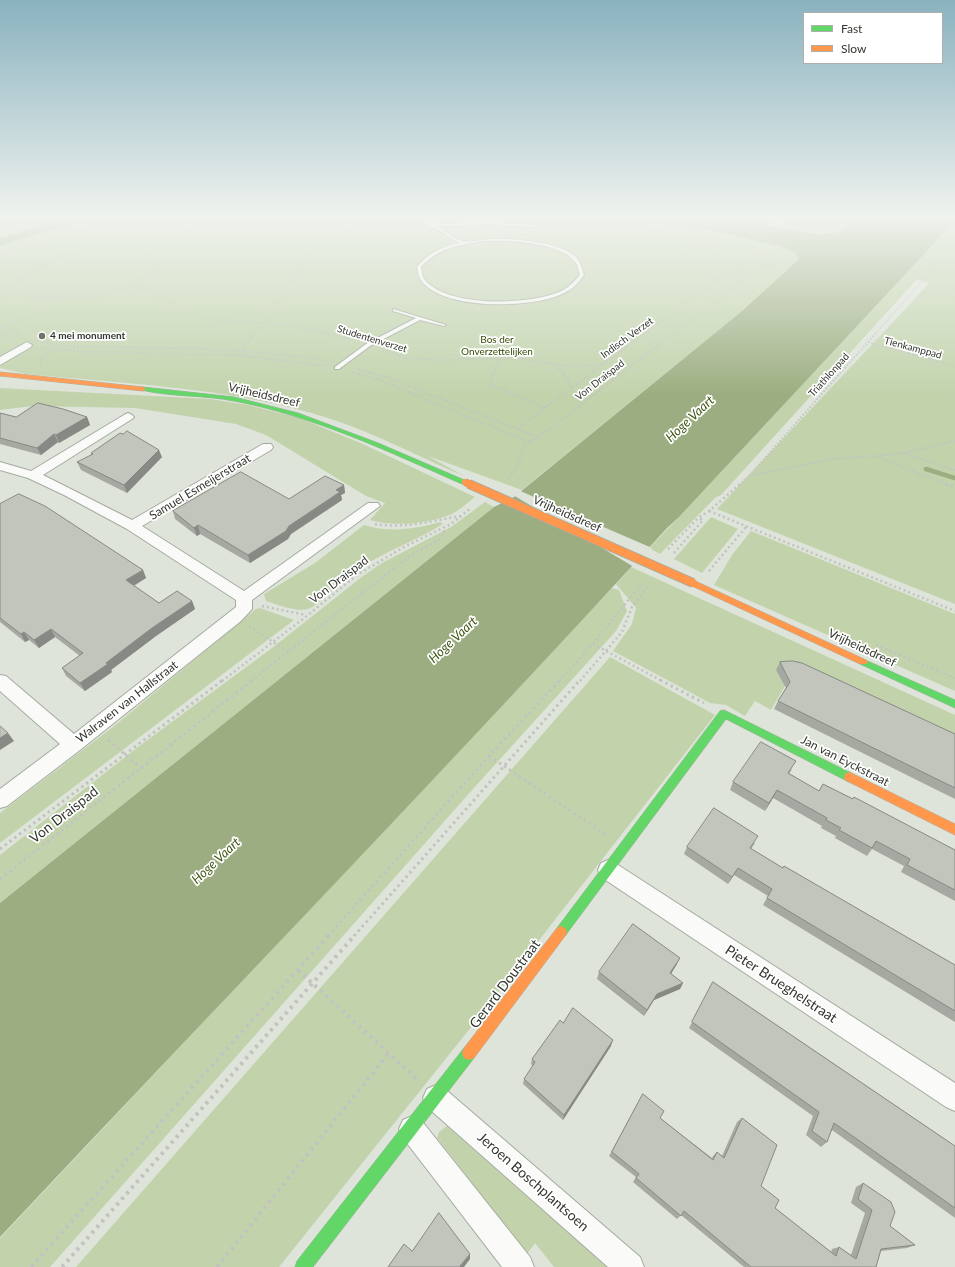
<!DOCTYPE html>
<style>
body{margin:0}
#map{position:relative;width:955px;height:1267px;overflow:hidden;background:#dee4d9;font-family:Lato,sans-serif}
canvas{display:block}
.legend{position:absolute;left:803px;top:12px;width:140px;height:52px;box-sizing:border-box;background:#fff;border:1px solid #aeafac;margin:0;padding:5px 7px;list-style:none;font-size:12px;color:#34372f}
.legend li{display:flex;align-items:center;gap:8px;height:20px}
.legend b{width:20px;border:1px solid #aeafac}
</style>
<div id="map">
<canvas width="955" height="1267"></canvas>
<ul class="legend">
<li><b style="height:5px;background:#63d668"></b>Fast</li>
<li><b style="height:5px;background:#ff974d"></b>Slow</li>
</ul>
</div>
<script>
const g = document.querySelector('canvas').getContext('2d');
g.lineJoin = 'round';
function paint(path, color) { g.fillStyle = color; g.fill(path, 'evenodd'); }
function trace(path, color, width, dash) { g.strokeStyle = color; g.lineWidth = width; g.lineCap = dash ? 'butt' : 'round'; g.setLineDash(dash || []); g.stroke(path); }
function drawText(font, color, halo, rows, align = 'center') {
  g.font = font + ' Lato,sans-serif'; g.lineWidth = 3.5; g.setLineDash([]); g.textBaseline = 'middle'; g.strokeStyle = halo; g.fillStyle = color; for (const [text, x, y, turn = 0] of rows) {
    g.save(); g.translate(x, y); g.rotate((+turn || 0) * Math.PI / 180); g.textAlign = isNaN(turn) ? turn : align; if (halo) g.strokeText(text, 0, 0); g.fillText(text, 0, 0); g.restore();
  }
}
paint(new Path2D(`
 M0,218H64L0,238Z
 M91,218H662L784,248L796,253L799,259L742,311L522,490L428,456L464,476C419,457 375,433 328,418C230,387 127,384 26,374L0,368V246Z
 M735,218H765L774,221L768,226Z
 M789,218H856L840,232L832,234L820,235L778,227Z
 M955,221V604L717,509L911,303L929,283L917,279L721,495L716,497L660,554L649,548L679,517Z
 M0,388L210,399L248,405L300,418L365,445L475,497C468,502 460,510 452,514C428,524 395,527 370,520L385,503L366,496L266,435L236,424L135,408L32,406L0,410Z
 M485,502L494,507L0,903V855L138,747L272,648L363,576L382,563L451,527Z
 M711,517L738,529L702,573L674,559Z
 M440,522L443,524C416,541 385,551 359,569C349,576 316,607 308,609C294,612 279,605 266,601L264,594L315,563L364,525C389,533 416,529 440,522Z
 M751,531L955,614V691L714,585L732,555Z
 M631,567L955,715V742L786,684L771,710L755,701L745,716L726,705L710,703L613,651L632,624L636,608L616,584Z
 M612,588L619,590L627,611L616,631L473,789L50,1267H0V1238Z
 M260,608L294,620L0,843V813L113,727L256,609Z
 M610,657L715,715L468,1031L279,1267H76Z
 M447,1126L607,1267H554L535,1243L527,1254L437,1138L439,1132Z`), '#c2d3ac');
paint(new Path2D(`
 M64,218H91L0,246V238Z
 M662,218H735L748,222L820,235L840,232L856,218H955V221L679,517L667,528C448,767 222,1001 0,1237V903L494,507L514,497L742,311L799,259L796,253L784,248Z`), '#9cae81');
paint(new Path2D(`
 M518,490L652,548L634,567L513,495Z`), '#dee4d9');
trace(new Path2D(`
 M926,469L955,478`), '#9cae81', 4.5);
const lane = new Path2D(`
 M435,222L442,224L487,222L534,225L536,226L534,227L487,224L442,226L434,224Z
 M434,225H436C444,230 453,239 463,241C472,243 482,239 491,239C512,238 562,242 577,258C581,264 582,269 584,275C579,282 573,289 564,293C534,309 440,311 420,279C418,275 418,271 417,267C428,253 441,247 459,243L434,227ZM483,241C506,240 559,242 574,261C578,265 578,269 580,275C574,282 567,289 559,292C528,305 447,308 424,279C422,276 422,271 421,267C438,248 459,245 483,241Z
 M393,309L446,325L444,326L420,320L370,346L339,369H335V367L366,344L416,318L393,311Z`);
const street = new Path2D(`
 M416,218L433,219L439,226L438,228H432L427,223Z
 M27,342L32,345L31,347L0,365V357Z
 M128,413L132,415L134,417L132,419L43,475L132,520L263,444H271L273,447L271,450L142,526L244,591L368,503H378L380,506L252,600V609L241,621L80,750L7,806L0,808V789L60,744L0,691V675L6,676L74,734L236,607V600L127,529L64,495L28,478L0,470V462L31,471L124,415Z
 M608,860L615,863L955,1083V1111L946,1107L601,877L598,870L601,863Z
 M436,1085L445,1089L640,1257L644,1267H608L427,1107L423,1098L427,1089Z
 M412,1116L421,1120L530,1257L534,1267H502L403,1138L399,1129L403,1120Z`);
const fast = new Path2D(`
 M143,387L234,397L298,413L378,443L469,482L468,484H462C389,452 314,416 234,401C204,395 171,397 141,390V388Z
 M863,659L955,700V708L860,664L858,662L860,660Z
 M724,710L853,774L854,777L853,780L849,782L845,780L726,719L565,936L561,938L557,936L555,932L557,928L720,711Z
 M469,1046L474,1048L476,1053L474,1058L313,1267H295L297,1261L464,1048Z`);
const slow = new Path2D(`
 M0,372L143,387L146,389L143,391L0,376Z
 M693,580L866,660L868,662L866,664H860L690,585L689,583L690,581Z
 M849,772L955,824V835L845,780L844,777L845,774Z
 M561,926L565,928L567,932L565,936L474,1058L469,1060L464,1058L462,1053L464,1048L557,928Z`);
trace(lane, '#a5aaa1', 2);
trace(street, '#a5aaa1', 2);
trace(fast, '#a5aaa1', 1);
trace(slow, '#a5aaa1', 1);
trace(new Path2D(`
 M609,218L714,245L743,249
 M667,218L680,221
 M767,218L775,221
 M0,224L22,218
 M646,228L658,238L679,249L693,261L750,262
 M764,241L792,248
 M104,249C121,249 141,248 155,259L156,267C126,297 95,298 56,297C42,297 28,298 16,292L13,287L26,275L65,255Z
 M23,250L51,252L65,255
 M0,253L110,218
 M760,253L778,245
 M762,253C770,254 779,255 783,263C771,268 757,268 748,258L753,254Z
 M149,254L195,229L224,218
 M0,256L118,218
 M133,285L151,292L190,314L215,320L281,324L329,334
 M0,298L16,292
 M0,325L19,334
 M0,328L35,314L51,297
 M0,333L2,334
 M254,334L279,303L295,270L330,238L391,218
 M644,334L723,275L724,262L709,249L694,240
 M673,334L738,284L744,275L738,256L741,251L783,220V218
 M875,334L955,244`), '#c2c3c0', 1.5, [1, 1.5]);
trace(new Path2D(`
 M0,333L12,339
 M17,333L19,334
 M325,333L352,340
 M43,342L62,346L85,347C167,348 247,347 328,361
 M868,342L955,366
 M42,348L91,352L239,355L326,366
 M386,351L406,358L441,360L514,358L575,367L603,364
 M240,355L242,350L255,333
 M499,359L490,382L492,385L545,408
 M41,364L40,361L43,356L54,349
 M553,365C562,371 569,377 571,388
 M358,369L389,378L537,437
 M352,372L380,380L529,442
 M517,429L645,333
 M903,453L955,441
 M876,456L903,453L955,470
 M749,476L832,459L875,456L949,485
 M508,479L517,467L525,445L547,431L674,333
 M739,485L749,476L876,333`), '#c2c3c0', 2, [1.5, 2]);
trace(new Path2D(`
 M946,484L955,487
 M709,511L955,611
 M375,524C404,529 431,521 460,516
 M668,549L698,518L709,511L740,484
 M674,553L703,520L698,518
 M709,571L746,527
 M262,606L306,615
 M249,626L288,652
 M593,644L662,681
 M876,645L955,678
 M222,681L303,619L357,575L404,547L451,524L471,508
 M251,681L408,557L441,539L444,532L442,529
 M559,681L593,644L642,583
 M580,681L622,632L632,607L649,585`), '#c2c3c0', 2.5, [2, 3]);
trace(new Path2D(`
 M660,680L704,703
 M108,740L141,768
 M489,756L605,834
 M0,849L223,680
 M0,879L253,680
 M328,936L489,756L560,680
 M354,936L580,680`), '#c2c3c0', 3, [2.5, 3.5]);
trace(new Path2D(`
 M298,970L417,1079
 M31,1267L329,935
 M62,1267L355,935
 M217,1267L389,1053`), '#c2c3c0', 4, [3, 4.5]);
paint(lane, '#fafbf9');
paint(street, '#fafbf9');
paint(fast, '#63d668');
paint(slow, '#ff974d');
const slowBridgeFar1 = new Path2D(`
 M465,482L471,485`);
const slowBridge = new Path2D(`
 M469,484L693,583`);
trace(slowBridgeFar1, '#a5aaa1', 8, []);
trace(slowBridge, '#a5aaa1', 10, []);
trace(slowBridgeFar1, '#ff974d', 6);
trace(slowBridge, '#ff974d', 8);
paint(new Path2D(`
 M0,413L16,417H87L90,425L59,443L58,442L41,455L0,444Z
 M91,453L162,457L127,493L81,470L77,462L92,455Z
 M344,485L345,493L341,495L342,500L291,534L288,539L250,563L200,534L197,536L175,519L173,511L289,499Z
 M0,504L143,570L146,578L134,586L159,603L192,601L195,609L156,636L111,670L112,672L85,691L66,676L62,668L80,656L55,637L39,648L29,640L25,642L0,622Z
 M780,662L955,734V799L774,709L778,701L786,688L776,670Z
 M792,769L789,774L819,791L823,784L955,850V901L901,872L904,866L872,849L867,856L835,838L836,836L821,828L822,826L773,798L765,811L730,790L733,782Z
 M755,843L751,849L783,868L955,965V1022L763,905L768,896L734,875L728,884L684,854L687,847Z
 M677,964L671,974L683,983L680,989L654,1000L644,1016L597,979L599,972Z
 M713,982L955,1146V1218L832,1130L827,1142L821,1147L806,1135L813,1116L689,1028Z
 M563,1023L611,1046L563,1120L523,1084L524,1079L533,1066L531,1064L532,1059Z
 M643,1094L660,1118L712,1158L713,1156L717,1152L722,1156L737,1122L742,1118L761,1186L775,1208L831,1252L832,1249L839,1247L851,1255L865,1213L851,1203L856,1187L863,1183L890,1226L915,1245L907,1248L881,1251L876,1267H744L681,1215L677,1219L633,1182L636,1177L609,1156Z`), '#a6a9a2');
paint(new Path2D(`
 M87,417L90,425L59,443L56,435Z
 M54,434L58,442L41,455L37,448Z
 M159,450L162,457L127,493L124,485Z
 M344,485L345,493L341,495L342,500L291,534L288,539L250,563L248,555L289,526L336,490Z
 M198,525L200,534L197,536L194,528Z
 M143,570L146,578L129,588L126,580Z
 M192,601L195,609L156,636L111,670L112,672L85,691L80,683L152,628Z
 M51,629L55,637L39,648L34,640Z
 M24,632L29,640L25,642L21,634Z
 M8,733L14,741L0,750V738Z
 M777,790L773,798L765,811L769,803Z
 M738,868L734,875L728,884L732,877Z
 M680,958L677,964L667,980L670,973Z
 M683,983L680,989L654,1000L644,1016L647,1010L657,994Z
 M613,1040L611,1046L563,1120L564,1115Z
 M470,1254V1259L464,1267H460V1266Z`), '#878a84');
const building = new Path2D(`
 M38,403L63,409L87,417L56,435L54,434L37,448L0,438V413L16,417Z
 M127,431L159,450L124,485L77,462L93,454L91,453L120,433L123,434Z
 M241,472L289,499L325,476L344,485L336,490L340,492L289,526L286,531L248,555L198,525L194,528L173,511Z
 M19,494L45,506L143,570L126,580L159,603L177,591L192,601L152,628L106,663L108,664L80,683L62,668L83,653L51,629L34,640L24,632L21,634L0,618V504Z
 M793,661L802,663L955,734V788L778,701L790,682L780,662Z
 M0,726L8,733L0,738Z
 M761,742L796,761L788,773L819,791L823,784L853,799L854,797L955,850V890L907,865L910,859L876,841L872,848L839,830L841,828L826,820L827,818L777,790L769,803L733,782Z
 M714,808L758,836L750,848L783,868L784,866L955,965V1011L767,898L772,889L738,868L732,877L687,847Z
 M633,924L680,958L670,973L683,983L657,994L647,1010L599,972Z
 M713,982L955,1146V1208L834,1123L827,1142L812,1131L819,1112L692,1022Z
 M573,1008L613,1040L564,1115L524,1079L535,1062L532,1059L560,1020L563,1023Z
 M643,1094L664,1111L660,1118L713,1160L717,1152L724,1158L742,1118L777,1145L761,1186L779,1200L775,1208L836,1256L839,1247L856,1259L872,1210L858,1199L863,1183L891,1202L895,1212L890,1226L915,1245L881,1249L876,1267H751L684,1211L681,1216L636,1178L639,1174L612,1152Z
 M439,1213L470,1254L460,1266L461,1267H388L404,1244L412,1251Z`);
paint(building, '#c1c5bc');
trace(building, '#878a84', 1);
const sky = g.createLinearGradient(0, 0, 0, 395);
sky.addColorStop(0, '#89b2bf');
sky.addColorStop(0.55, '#f0f3ee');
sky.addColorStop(1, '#f0f3ee00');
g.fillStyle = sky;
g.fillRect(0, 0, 955, 395);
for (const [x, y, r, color] of [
 [42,336,4,"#70746a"]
]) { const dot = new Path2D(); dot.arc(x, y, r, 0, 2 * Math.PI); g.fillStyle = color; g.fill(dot); trace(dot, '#fff', 1.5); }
drawText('bold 10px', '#34372f', '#fff', [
 ["4 mei monument",50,336]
], 'left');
drawText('10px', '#34372f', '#fff', [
 ["Indisch Verzet",627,338,-36],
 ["Studentenverzet",372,339,17],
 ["Tienkamppad",913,348,15],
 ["Triathlonpad",829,375,-48],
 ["Von Draispad",600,380,-38]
]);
drawText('10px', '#364b04', '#fff', [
 ["Bos der",497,340],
 ["Onverzettelijken",497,352]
]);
drawText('12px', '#34372f', '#fff', [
 ["Vrijheidsdreef",264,395,13],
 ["Samuel Esmeijerstraat",200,487,-31],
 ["Vrijheidsdreef",567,514,24],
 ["Von Draispad",339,580,-37],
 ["Vrijheidsdreef",862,648,25],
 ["Walraven van Hallstraat",127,702,-38],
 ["Jan van Eyckstraat",845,761,27]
]);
drawText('italic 13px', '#435a18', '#fff', [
 ["Hoge Vaart",690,419,-43],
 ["Hoge Vaart",453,640,-43],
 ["Hoge Vaart",216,861,-43]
]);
drawText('14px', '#34372f', '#fff', [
 ["Von Draispad",64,815,-38],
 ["Gerard Doustraat",505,984,-53],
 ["Pieter Brueghelstraat",781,984,33],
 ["Jeroen Boschplantsoen",533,1182,41]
]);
</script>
